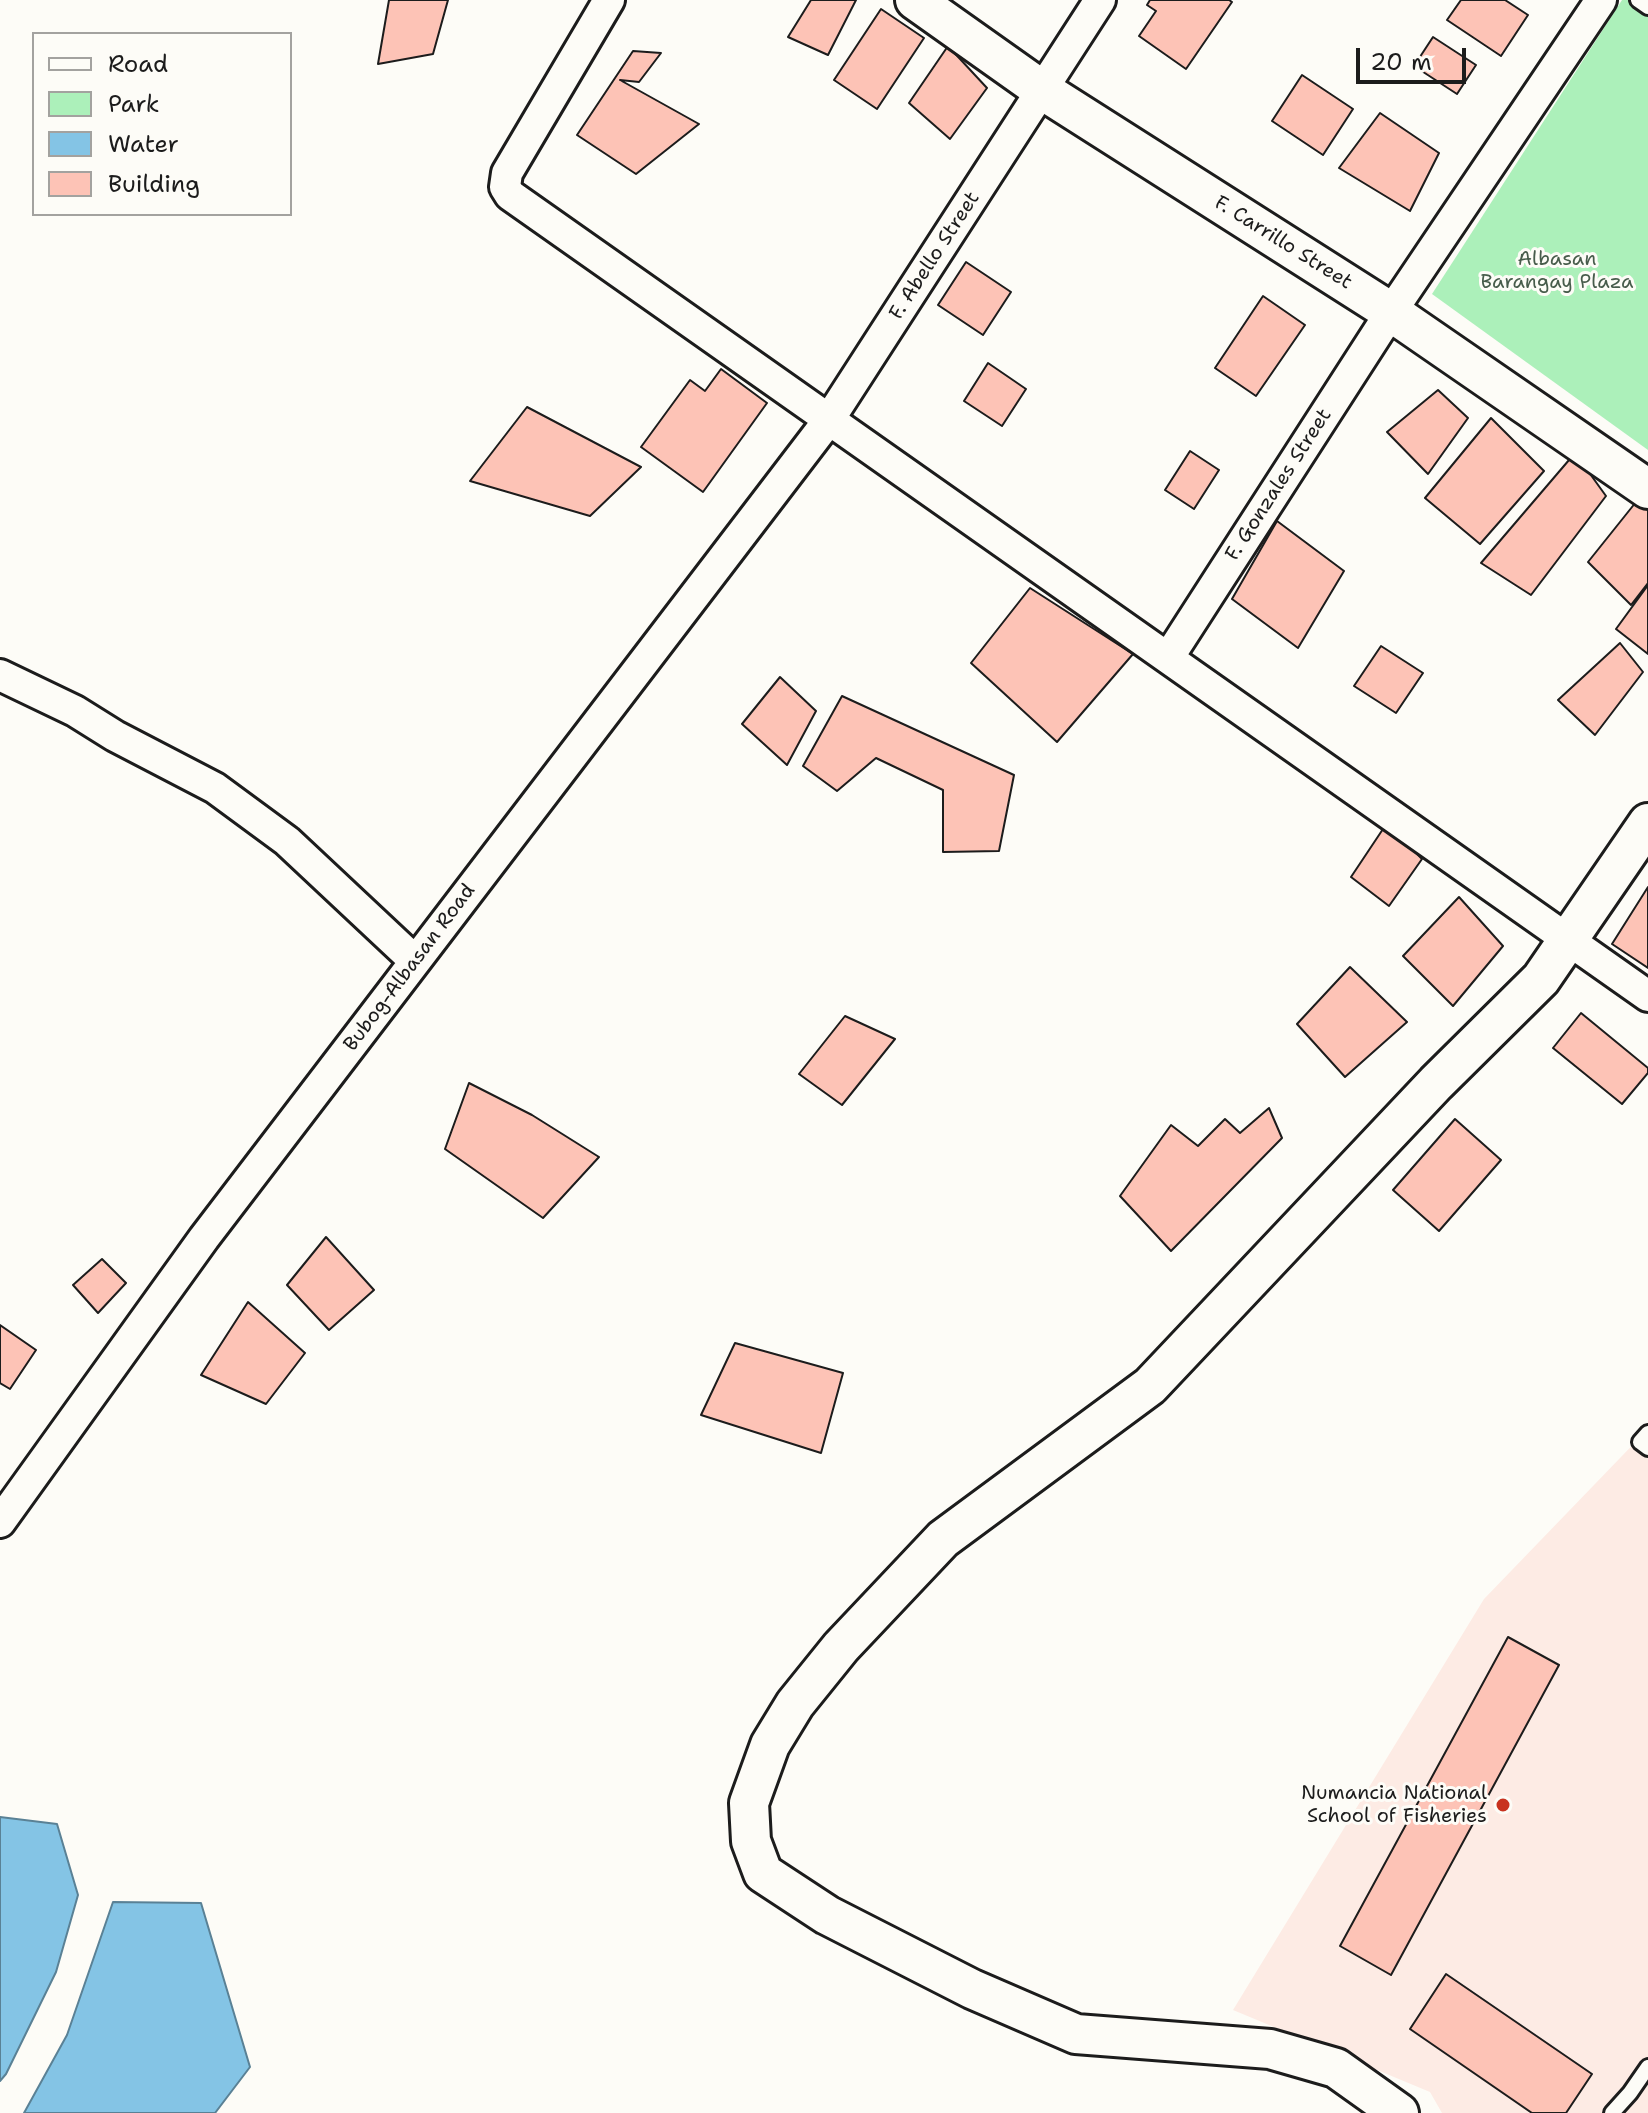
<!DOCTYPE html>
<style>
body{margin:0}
#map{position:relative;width:1648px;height:2113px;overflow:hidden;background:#fdfcf7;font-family:"Shantell Sans",sans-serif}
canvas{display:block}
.legend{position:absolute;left:32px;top:32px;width:260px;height:184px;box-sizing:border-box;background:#fdfcf7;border:2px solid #a3a29f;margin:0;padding:10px 14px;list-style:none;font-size:24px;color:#1c1c1c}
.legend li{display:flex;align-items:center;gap:16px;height:40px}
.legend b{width:40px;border:2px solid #a3a29f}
.scale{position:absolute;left:1356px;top:48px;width:110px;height:36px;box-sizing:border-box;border:4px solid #1c1c1c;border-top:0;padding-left:10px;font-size:24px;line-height:28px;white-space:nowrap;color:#1c1c1c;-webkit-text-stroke:6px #fdfcf7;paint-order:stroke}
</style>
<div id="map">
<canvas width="1648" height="2113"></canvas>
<ul class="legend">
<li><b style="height:10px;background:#fdfcf7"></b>Road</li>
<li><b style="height:22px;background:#acf0ba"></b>Park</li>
<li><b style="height:22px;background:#84c4e5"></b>Water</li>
<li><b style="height:22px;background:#fdc3b6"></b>Building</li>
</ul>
<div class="scale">20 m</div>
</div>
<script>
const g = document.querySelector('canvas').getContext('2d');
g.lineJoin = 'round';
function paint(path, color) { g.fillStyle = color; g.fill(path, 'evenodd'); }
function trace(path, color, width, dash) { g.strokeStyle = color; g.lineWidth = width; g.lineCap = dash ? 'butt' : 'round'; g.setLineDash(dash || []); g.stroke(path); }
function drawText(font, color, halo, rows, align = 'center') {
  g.font = font + ' "Shantell Sans",sans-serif'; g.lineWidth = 6; g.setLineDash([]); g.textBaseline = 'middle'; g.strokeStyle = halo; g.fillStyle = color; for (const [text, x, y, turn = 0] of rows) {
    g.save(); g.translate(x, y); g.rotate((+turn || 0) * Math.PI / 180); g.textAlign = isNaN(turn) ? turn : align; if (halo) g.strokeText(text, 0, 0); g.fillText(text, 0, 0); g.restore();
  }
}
paint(new Path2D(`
 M1648,1429V2113H1442L1430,2092L1233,2010L1484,1599Z`), '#fdebe4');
paint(new Path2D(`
 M1622,0H1648V450L1432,294Z`), '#acf0ba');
const water = new Path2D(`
 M0,1817L57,1824L78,1895L56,1972L6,2074L0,2081Z
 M113,1902L201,1903L250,2067L215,2113H24L67,2035Z`);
paint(water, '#84c4e5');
trace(water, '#5a8195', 2);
const building = new Path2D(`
 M389,0H448L433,54L378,64Z
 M811,0H856L828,55L788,37Z
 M1150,0H1229L1232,2L1186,69L1139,36L1156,11L1147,5Z
 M1461,0H1505L1528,15L1501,56L1447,20Z
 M881,9L924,38L877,109L834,80Z
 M1433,37L1476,65L1457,94L1414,66Z
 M948,46L987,88L950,139L909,103Z
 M633,51L661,53L639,82L620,80L699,124L636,174L577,135Z
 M1302,75L1353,109L1323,155L1272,121Z
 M1380,113L1439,153L1410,211L1339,168Z
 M966,262L1011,292L983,335L938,305Z
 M1263,296L1305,325L1256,396L1215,368Z
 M988,363L1026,389L1002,426L964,401Z
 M721,369L767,403L703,492L641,447L690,380L705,391Z
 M1438,390L1468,418L1428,474L1387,432Z
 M527,407L641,467L590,516L470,481Z
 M1491,418L1544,471L1480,544L1425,498Z
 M1190,451L1219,470L1194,509L1165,490Z
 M1575,453L1606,496L1531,595L1481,563Z
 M1640,497L1648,505V583L1631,605L1588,562Z
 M1277,521L1344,571L1298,648L1232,599Z
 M1648,585V654L1616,629Z
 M1030,588L1133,654L1057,742L971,663Z
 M1620,643L1643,672L1595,735L1558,700Z
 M1381,646L1423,673L1396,713L1354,686Z
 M780,677L816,711L787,765L742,724Z
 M842,696L1014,775L999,851L943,852V790L876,758L837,791L803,766Z
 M1387,823L1422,859L1389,906L1351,877Z
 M1648,887V968L1612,944Z
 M1459,897L1503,946L1453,1006L1403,956Z
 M1350,967L1407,1022L1345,1077L1297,1024Z
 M1581,1013L1648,1068V1073L1622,1104L1553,1048Z
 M845,1016L895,1039L842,1105L799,1074Z
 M469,1083L532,1115L599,1157L543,1218L445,1149Z
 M1269,1108L1282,1138L1171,1251L1120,1196L1171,1125L1198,1146L1225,1119L1240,1133Z
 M1455,1119L1501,1160L1439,1231L1393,1190Z
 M326,1237L374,1290L329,1330L287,1285Z
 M102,1259L126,1283L98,1313L73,1285Z
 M248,1302L305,1353L266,1404L201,1375Z
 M0,1325L36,1350L10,1389L0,1383Z
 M735,1343L843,1373L821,1453L701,1415Z
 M1508,1637L1559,1665L1391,1975L1340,1946Z
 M1446,1974L1592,2074L1566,2113H1532L1410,2029Z`);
paint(building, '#fdc3b6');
trace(building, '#1c1c1c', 2);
const service = new Path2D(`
 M1638,0L1648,7
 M1648,1433L1640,1442L1648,1448
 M1612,2113L1630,2093L1648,2067`);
const minor = new Path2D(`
 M609,0L507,173L505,187L510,195L1648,996
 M1168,658L1391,312L1601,0
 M0,675L75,711L115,736L215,788L287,841L415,961
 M0,1522L204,1238L828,421L1100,0`);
const tertiary = new Path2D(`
 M915,0L1042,90L1391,312L1648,489
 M1399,2113L1336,2068L1270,2049L1076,2034L972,1989L827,1915L763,1873L751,1841L749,1803L770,1745L795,1704L841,1647L943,1539L1150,1386L1436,1083L1541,979L1648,823`);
trace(service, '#1c1c1c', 20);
trace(minor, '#1c1c1c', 36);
trace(tertiary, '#1c1c1c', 44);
trace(service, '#fdfcf7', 14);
trace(minor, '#fdfcf7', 30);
trace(tertiary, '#fdfcf7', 38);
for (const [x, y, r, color] of [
 [1503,1805,8,"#c8321e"]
]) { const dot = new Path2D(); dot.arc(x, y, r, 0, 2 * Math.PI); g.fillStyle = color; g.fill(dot); trace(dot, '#fdfcf7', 3); }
drawText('20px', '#1c1c1c', '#fdfcf7', [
 ["F. Carrillo Street",1283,243,32],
 ["F. Abello Street",935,256,-57],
 ["F. Gonzales Street",1279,485,-57],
 ["Bubog-Albasan Road",410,968,-53]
]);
drawText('20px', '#475c4b', '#fdfcf7', [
 ["Albasan",1557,260],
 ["Barangay Plaza",1557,283]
]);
drawText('20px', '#1c1c1c', '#fdfcf7', [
 ["Numancia National",1487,1794],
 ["School of Fisheries",1487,1817]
], 'right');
</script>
